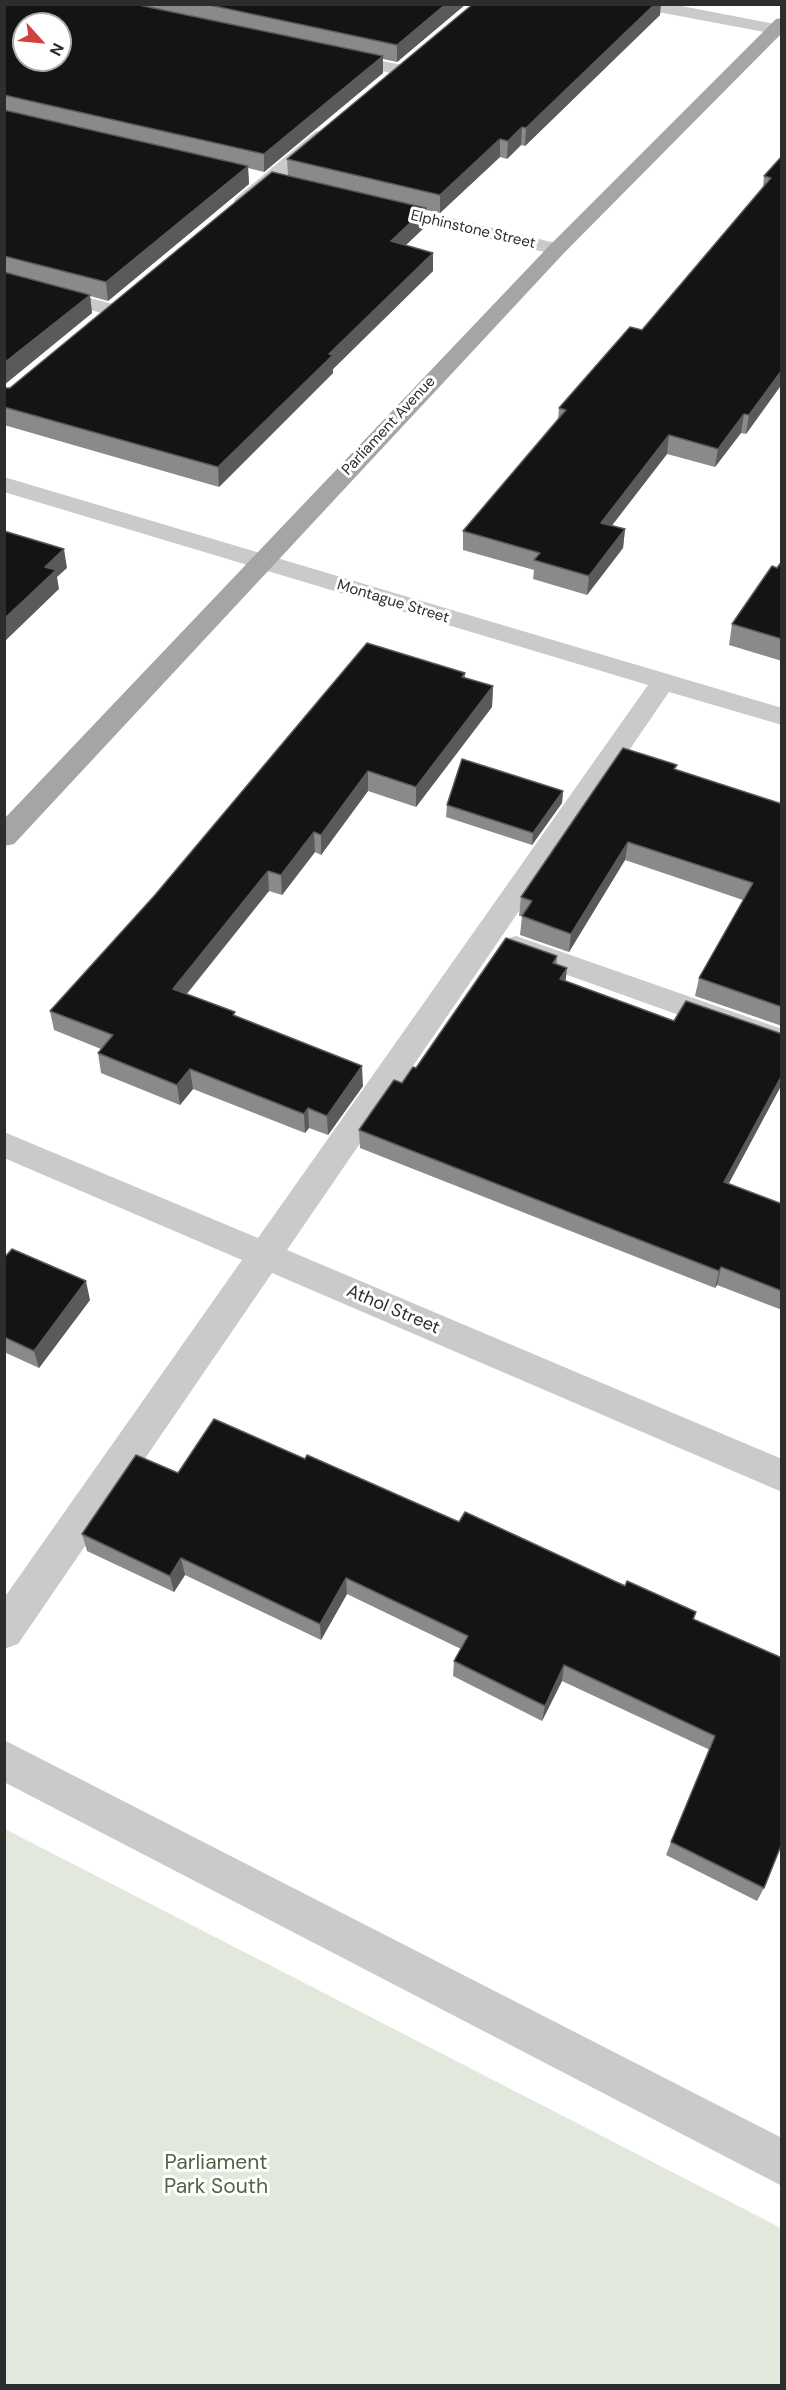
<!DOCTYPE html>
<style>
body{margin:0}
#map{position:relative;width:786px;height:2390px;overflow:hidden;background:#fff;font-family:"DM Sans",sans-serif}
canvas{display:block}
.frame{position:absolute;inset:0;border:6px solid #2d2d2d;pointer-events:none}
.north{position:absolute;left:12px;top:12px;width:60px;height:60px;box-sizing:border-box;background:#fff;border:2px solid #ababab;border-radius:50%;rotate:117deg;font-size:16px;font-weight:700;line-height:24px;text-align:center;color:#2d2d2d}
.north::after{content:'';display:block;margin:auto;width:21px;height:27px;background:#d34040;clip-path:polygon(50% 0,100% 100%,50% 72%,0 100%)}
</style>
<div id="map">
<canvas width="786" height="2390"></canvas>
<div class="frame"></div>
<div class="north">N</div>
</div>
<script>
const g = document.querySelector('canvas').getContext('2d');
g.lineJoin = 'round';
function paint(path, color) { g.fillStyle = color; g.fill(path, 'evenodd'); }
function trace(path, color, width, dash) { g.strokeStyle = color; g.lineWidth = width; g.lineCap = dash ? 'butt' : 'round'; g.setLineDash(dash || []); g.stroke(path); }
function drawText(font, color, halo, rows, align = 'center') {
  g.font = font + ' "DM Sans",sans-serif'; g.lineWidth = 6; g.setLineDash([]); g.textBaseline = 'middle'; g.strokeStyle = halo; g.fillStyle = color; for (const [text, x, y, turn = 0] of rows) {
    g.save(); g.translate(x, y); g.rotate((+turn || 0) * Math.PI / 180); g.textAlign = isNaN(turn) ? turn : align; if (halo) g.strokeText(text, 0, 0); g.fillText(text, 0, 0); g.restore();
  }
}
paint(new Path2D(`
 M5,1829L781,2228V2385H5Z`), '#e2e9dc');
paint(new Path2D(`
 M634,4H671L775,24L781,25L782,32L775,34L642,9Z
 M339,52L407,66L410,70L407,74L401,75L333,61L330,57L333,53Z
 M322,130L329,132L331,136L329,140L251,205H237L234,201L237,197L315,132Z
 M383,202L564,245L567,249L564,253L557,255L376,212L373,208L376,204Z
 M4,275L120,306L123,310L120,314L113,316L4,287Z
 M4,477L782,708V725L669,692L287,1250L782,1459V1492L272,1273L18,1644L4,1649V1598L242,1260L4,1158V1132L258,1238L648,685L4,492Z
 M516,936L782,1029V1052L506,953L501,946L506,939Z
 M4,1740L782,2138V2186L4,1782Z`), '#cacaca');
paint(new Path2D(`
 M782,18V33L564,253L14,844L4,846V819L550,245L776,19Z`), '#a5a5a5');
paint(new Path2D(`
 M4,4H466L397,62L383,59V73L264,172L248,168L249,184L108,301L90,296L92,313L4,385Z
 M660,15L525,146L521,145L507,159L500,157L440,213L426,210V226L406,245L433,271L333,369V373L219,487L4,425V388H10L288,175L287,159Z
 M782,156V384L746,434L741,433L715,467L667,454L612,525L625,529L623,548L587,595L533,579L534,570L463,550V531L558,420L559,408L642,330L763,188L764,176Z
 M782,561V661L729,645L732,624L777,568Z
 M465,673V678L493,686L492,707L416,807L368,791L321,855L315,852L282,895L269,891L187,994L235,1016L363,1086L328,1135L309,1128L305,1133L193,1089L180,1105L101,1073L98,1053L101,1049L54,1030L50,1011Z
 M676,770L782,804V1026L695,996L699,978L743,900L625,860L569,952L520,935L522,916H519L521,897Z
 M563,791L562,803L532,845L446,817L447,805Z
 M557,956V965L565,981L674,1021L782,1084L728,1184L782,1204V1310L717,1285L715,1288L360,1148L359,1130L416,1068Z
 M4,1258L90,1300L39,1368L4,1352Z
 M305,1459L459,1522L696,1612L694,1619L764,1888L757,1901L666,1855L671,1842L710,1750L562,1681L542,1721L453,1676L454,1661L461,1649L347,1594L321,1640L185,1575L174,1592L87,1551L82,1534L178,1473Z`), '#8a8a8a');
paint(new Path2D(`
 M446,4H466L397,62V45Z
 M655,4H661L660,15L525,146L526,128Z
 M383,56V73L264,172V154Z
 M522,127L521,145L507,159L508,141Z
 M500,139V157L440,213V195Z
 M248,166L249,184L108,301L106,282Z
 M426,208V226L391,259V241Z
 M433,253V271L333,369V373L219,487L218,467L329,354Z
 M90,295L92,313L4,385V363Z
 M782,370V384L746,434L749,415Z
 M744,414L741,433L715,467L718,449Z
 M669,435L667,454L600,541L601,523Z
 M625,529L623,548L587,595L589,576Z
 M64,549L67,568L57,577L59,589L4,642V619L45,567Z
 M493,686L492,707L416,807V787Z
 M368,771V791L321,855V835Z
 M563,791L562,803L532,845L533,833Z
 M314,832L315,852L282,895L281,875Z
 M628,842L625,860L569,952L571,934Z
 M268,871L269,891L175,1008L173,989Z
 M567,968L565,987L560,979Z
 M362,1066L363,1086L328,1135L327,1116Z
 M190,1069L193,1089L180,1105L177,1085Z
 M782,1075V1084L720,1200L724,1182Z
 M308,1108L309,1128L305,1133L304,1114Z
 M721,1267L717,1285L715,1288L719,1271Z
 M86,1281L90,1300L39,1368L34,1351Z
 M181,1558L185,1575L174,1592L170,1576Z
 M346,1578L347,1594L321,1640L320,1624Z
 M564,1665L562,1681L542,1721L545,1706Z`), '#5a5a5a');
const building = new Path2D(`
 M4,4H134L383,56L264,154L4,95ZM24,24H60V60H24Z
 M205,4H446L397,45Z
 M473,4H655L526,128L522,127L508,141L500,139L440,195L287,159Z
 M4,110L248,166L106,282L4,256Z
 M782,156V370L749,415L744,414L718,449L669,435L601,523L625,529L589,576L534,560L540,553L463,531L566,410L559,408L630,327L642,330L771,178L764,176Z
 M272,172L426,208L391,241L433,253L329,354L333,355L218,467L4,407V388H10Z
 M4,272L90,295L4,363Z
 M4,531L64,549L45,567L56,570L4,619Z
 M782,561V639L732,624L772,566L777,568Z
 M367,643L465,673L462,677L493,686L416,787L368,771L321,835L314,832L281,875L268,871L173,989L235,1012L233,1015L362,1066L327,1116L308,1108L304,1114L190,1069L177,1085L98,1053L113,1035L50,1011L155,895Z
 M623,748L677,765L674,769L782,804V1007L699,978L753,883L628,842L571,934L522,916L532,901L521,897Z
 M462,759L563,791L533,833L447,805Z
 M506,938L557,956L553,963L567,968L560,979L674,1021L686,1001L782,1034V1075L724,1182L782,1204V1291L721,1267L719,1271L359,1130L394,1080L402,1083L413,1067L416,1068Z
 M12,1249L86,1281L34,1351L4,1337V1258Z
 M214,1419L305,1459L307,1455L459,1522L465,1512L625,1586L627,1581L696,1612L693,1619L782,1658V1843L764,1888L671,1842L715,1736L564,1665L545,1706L454,1661L468,1636L346,1578L320,1624L181,1558L170,1576L82,1534L136,1455L178,1473Z`);
paint(building, '#141414');
trace(building, '#5a5a5a', 1.5);
drawText('15px', '#2d2d2d', '#fff', [
 ["Elphinstone Street",473,230,13],
 ["Parliament Avenue",389,426,-47],
 ["Montague Street",393,602,17]
]);
drawText('18px', '#2d2d2d', '#fff', [
 ["Athol Street",393,1310,23]
]);
drawText('21px', '#4e643f', '#fff', [
 ["Parliament",216,2163],
 ["Park South",216,2187]
]);
</script>
